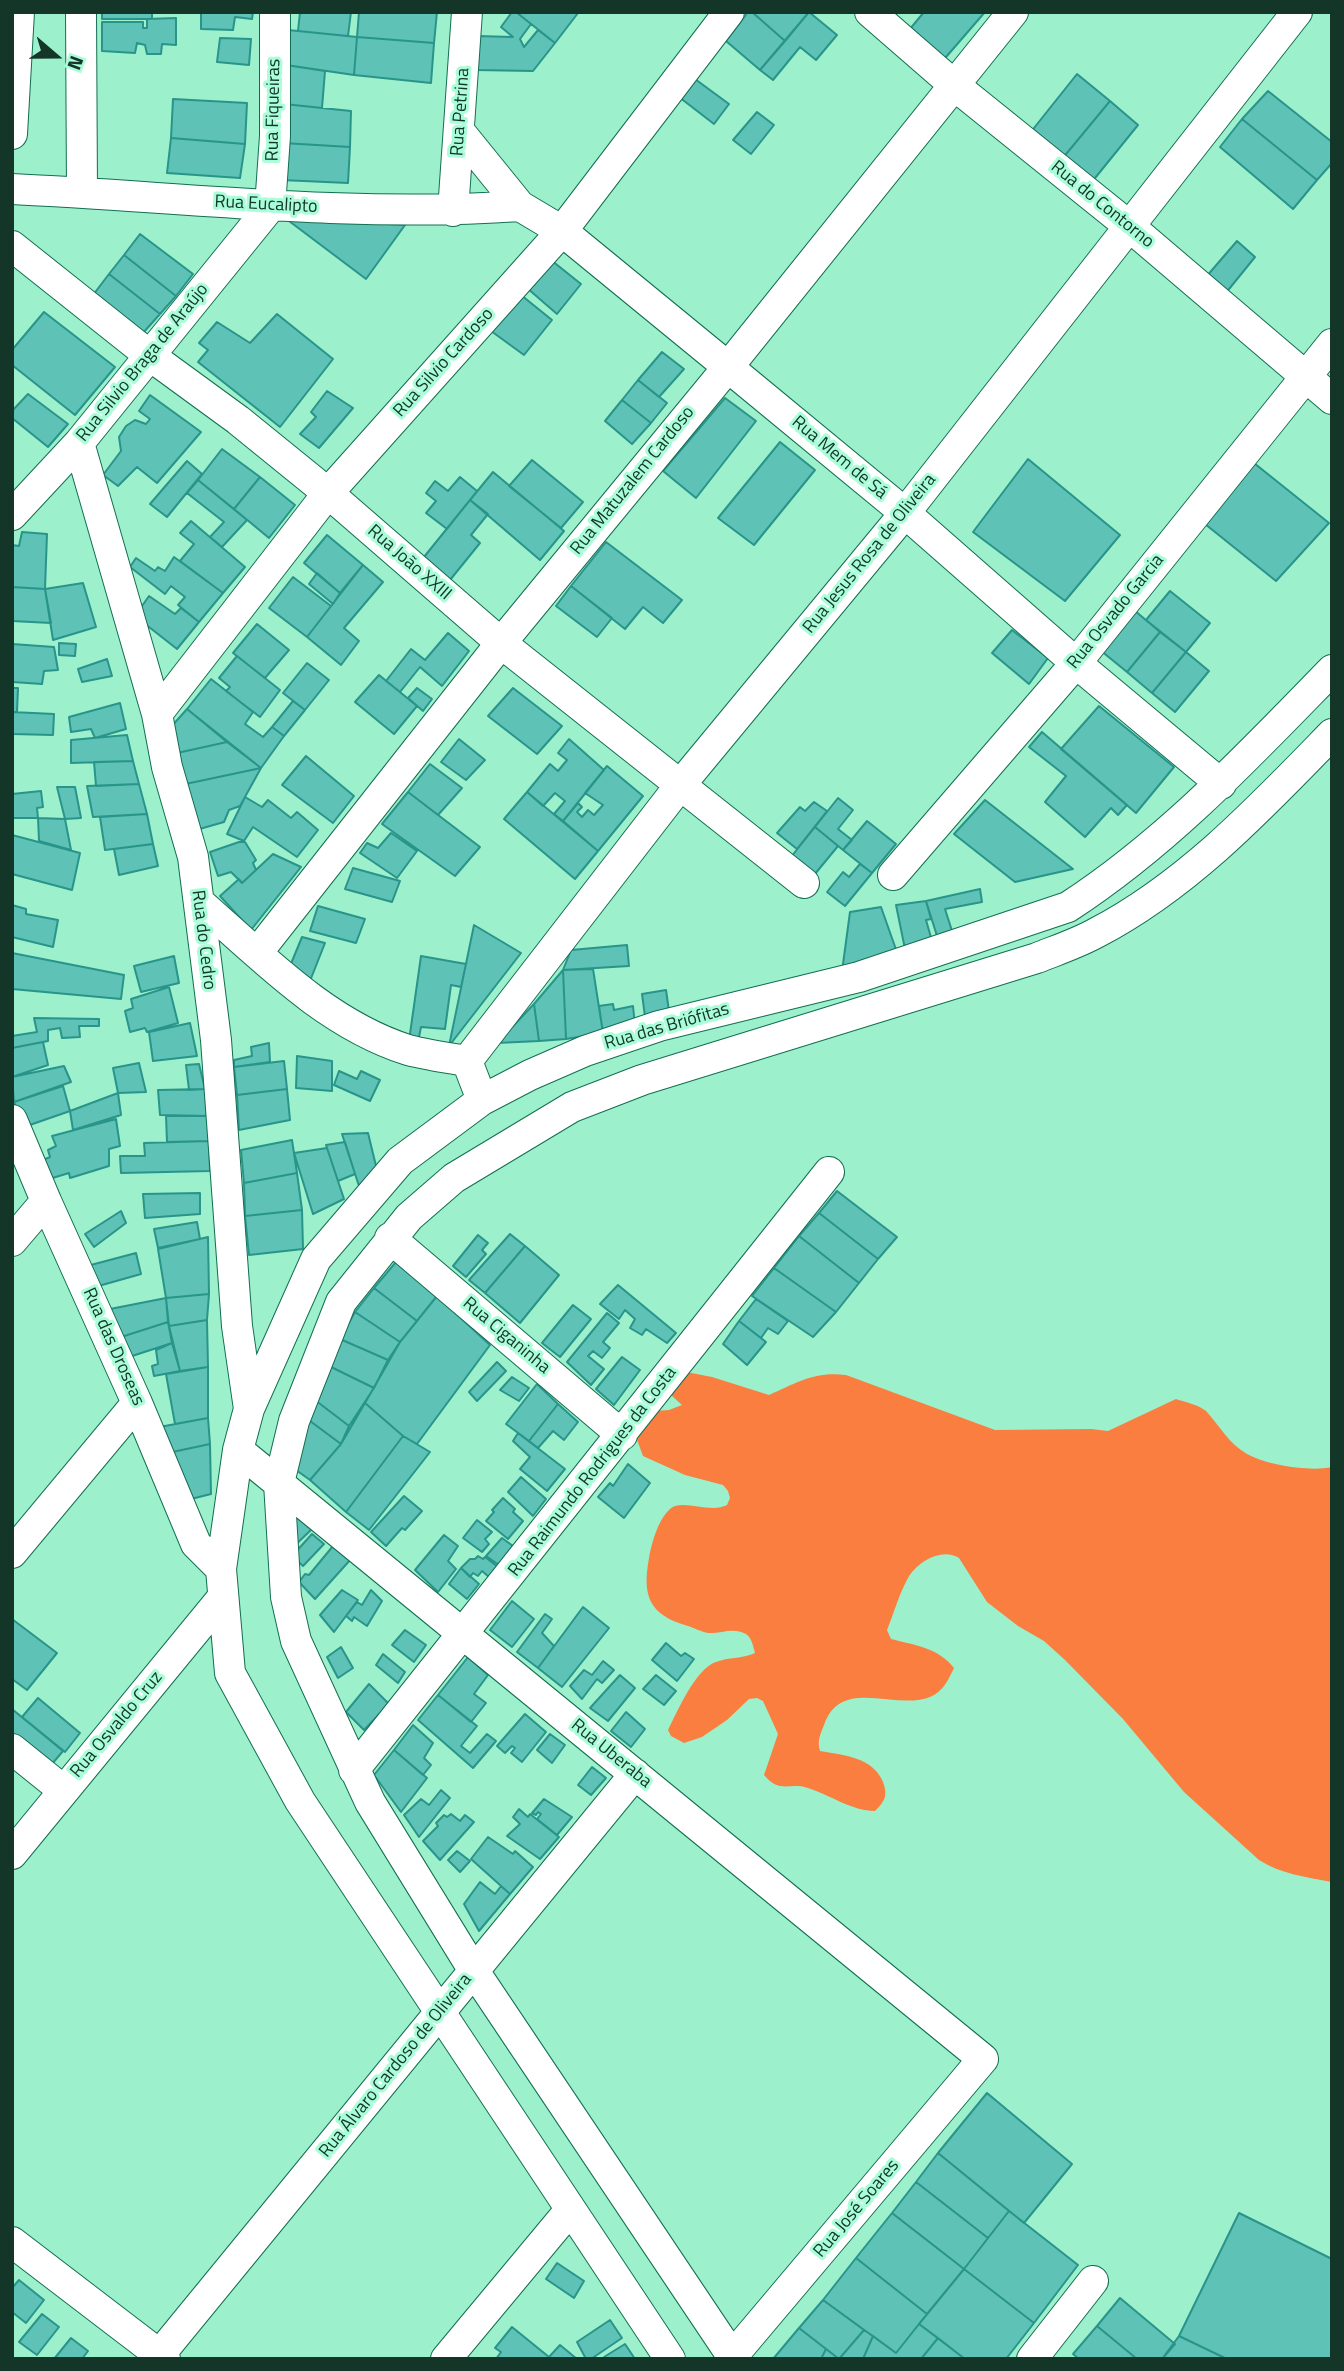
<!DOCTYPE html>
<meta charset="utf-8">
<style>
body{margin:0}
#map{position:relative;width:1344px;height:2371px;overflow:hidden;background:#9df0cc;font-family:"Titillium Web",sans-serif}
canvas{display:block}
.frame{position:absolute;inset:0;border:14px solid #133629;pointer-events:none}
.north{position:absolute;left:21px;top:21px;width:70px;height:70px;-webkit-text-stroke:5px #aafdd9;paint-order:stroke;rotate:110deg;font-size:19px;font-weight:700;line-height:28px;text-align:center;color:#133629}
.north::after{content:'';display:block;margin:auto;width:24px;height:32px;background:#133629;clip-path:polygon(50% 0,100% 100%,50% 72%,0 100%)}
</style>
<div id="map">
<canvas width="1344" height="2371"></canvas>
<div class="frame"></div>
<div class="north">N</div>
</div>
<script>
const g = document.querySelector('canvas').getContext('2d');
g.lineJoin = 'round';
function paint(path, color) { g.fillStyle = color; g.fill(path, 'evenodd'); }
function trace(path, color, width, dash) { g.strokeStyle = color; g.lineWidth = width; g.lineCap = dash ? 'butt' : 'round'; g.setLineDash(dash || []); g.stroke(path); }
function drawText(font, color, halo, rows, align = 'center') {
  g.font = font + ' "Titillium Web",sans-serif'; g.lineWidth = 6; g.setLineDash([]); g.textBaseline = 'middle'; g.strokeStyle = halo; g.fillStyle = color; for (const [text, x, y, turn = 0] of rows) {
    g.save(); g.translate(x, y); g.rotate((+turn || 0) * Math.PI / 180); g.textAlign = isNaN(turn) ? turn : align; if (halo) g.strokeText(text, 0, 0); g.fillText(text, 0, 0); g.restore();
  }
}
paint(new Path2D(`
 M681,1371L712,1377L769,1395C796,1383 815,1371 846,1375L995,1430L1091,1429L1108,1431L1176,1399C1185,1402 1199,1405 1206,1411C1219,1425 1229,1444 1247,1454C1267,1465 1310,1472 1332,1467V1882C1306,1877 1281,1874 1259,1860L1184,1792L1123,1719L1065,1660L1044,1641L1018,1626L987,1602L959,1558C942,1547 917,1562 908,1578C899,1594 894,1613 887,1630L891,1639C914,1645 939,1648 954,1668C948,1680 943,1692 930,1697C896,1711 841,1676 824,1725C820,1735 817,1741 820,1751C843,1755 873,1757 883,1782C888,1796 885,1801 875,1811C852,1811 830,1795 808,1788C789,1782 780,1794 764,1775L778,1734L763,1701L757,1698L749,1699L727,1720L702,1737L684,1743L671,1736L668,1730C677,1712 696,1668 716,1662C729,1657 741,1659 755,1653C753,1646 752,1638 746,1634C733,1627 721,1634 708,1633C702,1632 694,1628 688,1626C649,1615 642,1596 649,1558C652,1542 658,1520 670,1509C682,1498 710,1514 727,1505L730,1498L728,1491L723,1485L685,1475L643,1456L636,1437L640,1412L669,1410L682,1405L660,1385Z`), '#f97e3f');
const building = new Path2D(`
 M102,12H152V19H102Z
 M201,12H200H253L252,19L235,17L233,30L201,29Z
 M300,12H351L348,36L298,31Z
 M359,12H437L434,43L357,37Z
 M512,12H516L531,24L520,39L524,47L538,30L555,43L533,71L475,70L477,36L513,37L501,27Z
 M516,12H577L578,13L555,43Z
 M748,12H752L785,41L760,70L726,41Z
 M752,12H809L785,41Z
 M809,12L837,35L816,60L800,47L773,80L760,70Z
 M924,12H985L940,64L905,35Z
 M176,18V45L162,44L161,54H147L145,45L137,43L135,53L102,51V22H143V28H147V19Z
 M288,30L357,37L354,75L286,65Z
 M357,37L434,43L431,83L354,75Z
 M220,38L251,39L249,65L217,62Z
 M286,65L325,71L322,108L284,104Z
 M1077,74L1110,101L1062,159L1030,133Z
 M695,79L729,104L714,124L679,97Z
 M1268,91L1332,142V163L1317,180L1242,119Z
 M173,99L247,103L245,144L171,138Z
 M1110,101L1138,125L1091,183L1062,159Z
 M284,104L351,111L350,147L283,143Z
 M757,112L774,125L751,154L733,140Z
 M1242,119L1317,180L1293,209L1220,147Z
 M171,138L245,144L240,178L167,173Z
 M283,143L350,147L348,183L281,180Z
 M285,218L405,225L366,279Z
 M140,234L193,274L176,296L124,255Z
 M1237,241L1255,257L1225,294L1206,277Z
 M124,255L176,296L160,314L109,274Z
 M551,260L581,284L557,314L527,288Z
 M109,274L160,314L143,333L93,295Z
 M521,295L552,320L524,355L491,331Z
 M44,312L115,367L75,415L12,365V350Z
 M277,314L333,359L280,427L198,362L208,350L199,343L217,322L250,343Z
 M662,352L684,369L659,397L638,380Z
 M638,380L667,403L651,423L622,400Z
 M327,391L353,408L319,448L300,434L316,417L311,412Z
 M28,394L68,424L48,447L12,418V411Z
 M150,395L201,432L157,483L137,467L118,486L103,475L121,451L119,437L126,426L135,420L146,424L150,419L139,411Z
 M725,398L756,421L696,498L663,471Z
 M622,400L651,423L632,444L605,421Z
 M780,442L815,470L754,545L718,518Z
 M222,449L260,477L234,509L198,480Z
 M1028,459L1120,535L1065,601L973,532Z
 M532,460L583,502L561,528L509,486Z
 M187,461L202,474L167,517L150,504Z
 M1254,463L1329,523L1276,581L1205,524Z
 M493,472L564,531L540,560L470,500Z
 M260,477L295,505L269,538L234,509Z
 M460,477L477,491L447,529L426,513L436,501L426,493L435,481L448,491Z
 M198,480L247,520L222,547L210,537L224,522L187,493Z
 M470,500L488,514L471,535L480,543L450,580L424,557Z
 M191,521L245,567L223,593L180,561L194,544L180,533Z
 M22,532L47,534L45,589L12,587V545L19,546Z
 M327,535L363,565L340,593L304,563Z
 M606,542L682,600L663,623L643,607L625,629L571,586Z
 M174,557L223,593L199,622L178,605L185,597L171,586L165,594L130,567L136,558L155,571L158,567L165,571Z
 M363,565L383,582L344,628L359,641L341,665L307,637Z
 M317,573L340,593L333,604L309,584Z
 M293,577L331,606L307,637L269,608Z
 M83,583L96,627L53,640L45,589Z
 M571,586L612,618L597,637L556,606Z
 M12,587L45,589L51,623L12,621Z
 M1170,591L1210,623L1186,652L1146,620Z
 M149,596L175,614L181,608L199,622L177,649L135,616Z
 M1134,610L1160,632L1127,672L1100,650Z
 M257,624L289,650L265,678L233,653Z
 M1012,630L1048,658L1029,684L992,653Z
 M1160,632L1186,652L1152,693L1127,672Z
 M448,633L469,651L442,686L420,667L400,692L386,681L411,649L425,660Z
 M59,643L76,644L75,656L59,655Z
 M12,644L54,647L58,670L44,671L42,684L12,682Z
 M1186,652L1209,671L1175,712L1152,693Z
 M237,656L280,690L260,717L226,691L230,687L219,678Z
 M107,659L112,676L82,682L78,669Z
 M307,663L329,680L305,710L283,693Z
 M379,675L417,706L394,734L355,702Z
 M211,679L253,712L245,724L263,737L272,727L284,736L261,768L187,709Z
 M12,688H18L17,712H12Z
 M417,688L432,699L423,711L408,698Z
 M513,688L562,726L537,754L488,716Z
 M293,701L305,710L284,736L272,727Z
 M120,703L126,729L95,738L91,729L71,732L69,717Z
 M1099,706L1174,767L1136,813L1061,749Z
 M187,709L227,742L168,755L163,736Z
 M12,712L54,714L53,735L12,734Z
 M1042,732L1127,805L1118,815L1111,808L1085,837L1045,802L1066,776L1029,747Z
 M127,735L133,761L71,763V740Z
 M459,739L485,760L466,780L441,762Z
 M569,739L604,770L563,821L554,814L565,801L555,793L543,806L527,792L550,764L558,771L567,760L558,753Z
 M227,742L261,768L176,786L168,755Z
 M306,756L354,796L333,823L282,785Z
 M133,761L139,784L96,786L94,762Z
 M430,764L462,788L438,815L408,792Z
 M607,766L643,796L598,851L563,821L578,803L582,807L577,812L582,817L588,810L594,815L603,805L585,793Z
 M261,768L240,806L229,810L224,822L189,832L176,786Z
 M139,784L147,814L93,817L87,786Z
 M57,787H75L81,818L65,819Z
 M41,791L43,807L37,808L38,818H12V794Z
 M408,792L480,847L455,876L382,824Z
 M527,792L598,851L575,879L504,819Z
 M245,797L262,807L268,800L291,818L297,812L318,830L297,857L253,827L244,841L227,834Z
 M838,798L853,810L838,829L852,840L843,850L815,827Z
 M985,800L1073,869L1015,882L954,834Z
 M814,802L827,811L797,849L777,833L800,807L805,811Z
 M147,814L153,844L105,850L100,817Z
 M38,818L65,819L71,850L39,841Z
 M867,821L896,844L872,873L843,850Z
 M815,827L838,846L810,880L787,862Z
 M391,833L417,851L397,878L360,853L367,843L378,848Z
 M12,835L80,853L72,890L12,874Z
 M239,842H245L256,860L253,863L256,870L242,883L231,872L218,876L210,852Z
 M153,844L158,866L119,875L114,849Z
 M273,854L301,867L251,930L220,896L239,879L242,883Z
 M860,864L872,873L845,906L827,892L843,872L849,877Z
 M353,868L400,881L392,902L345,889Z
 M980,889L982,902L945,909L953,934L937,936L926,901Z
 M926,901L931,919L926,920L932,941L905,949L896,905Z
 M12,905L26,909V914L58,920L53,947L12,937Z
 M318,906L365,919L356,943L310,931Z
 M881,907L899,958L841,979L850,912Z
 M474,925L521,953L449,1046Z
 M302,937L325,943L308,986L288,971Z
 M627,945L629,966L563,970L571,950Z
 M12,953L124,975L121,999L12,989Z
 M174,956L179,983L141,992L134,966Z
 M421,956L466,964L461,987L451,985L445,1029L421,1027L418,1042L409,1041Z
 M593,969L603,1033L566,1039L563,970Z
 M563,970L566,1039L539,1041L534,1004Z
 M169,987L178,1023L147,1032L145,1028L130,1032L125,1011L133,1008L131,999Z
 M666,990L670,1018L646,1024L642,994Z
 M534,1004L539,1041L497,1043Z
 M613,1004L614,1010L633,1006L635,1026L603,1033L599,1006Z
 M34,1018L99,1019V1026H79L80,1037L62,1038L60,1028L48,1030V1041L12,1048V1036L37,1032Z
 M190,1023L197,1056L153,1061L149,1032Z
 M43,1042L48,1065L12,1077V1048Z
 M269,1043L270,1062L234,1067V1060L252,1056L251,1047Z
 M297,1056L332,1061V1091L296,1088Z
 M284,1061L287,1089L237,1095L234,1067Z
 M139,1063L146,1092L118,1093L113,1068Z
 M199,1064L205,1089L189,1090L186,1065Z
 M64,1066L71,1082L14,1102L12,1077Z
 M339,1071L357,1079L361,1071L380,1080L370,1101L334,1085Z
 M63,1086L70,1111L24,1127L14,1102Z
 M205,1089L208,1116L160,1115L158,1090Z
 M287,1089L290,1120L239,1130L237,1095Z
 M118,1093L121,1115L73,1130L70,1111Z
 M166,1116H208L209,1141L167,1142Z
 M116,1119L120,1146L109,1149V1166L70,1178L69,1173L46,1180L38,1162L50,1157L48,1150L56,1146L52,1136Z
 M368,1133L377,1170L359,1186L342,1134Z
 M292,1140L297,1173L244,1183L241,1150Z
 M209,1141L210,1171L121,1173L120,1156H145L144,1143Z
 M345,1142L355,1174L338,1181L326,1145Z
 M327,1148L344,1199L313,1214L294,1153Z
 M297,1173L302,1210L245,1216L244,1183Z
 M837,1191L897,1237L878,1259L819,1213Z
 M200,1193V1214L145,1218L143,1194Z
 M302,1210L303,1249L249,1255L245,1216Z
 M121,1211L126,1223L94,1247L85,1234Z
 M819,1213L878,1259L859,1283L799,1236Z
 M197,1222L200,1239L158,1248L154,1229Z
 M510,1234L525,1246L485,1293L469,1280Z
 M478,1235L488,1243L482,1250L486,1254L466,1277L453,1266Z
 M799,1236L859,1283L836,1312L774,1268Z
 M208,1237L209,1294L166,1298L158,1249Z
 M525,1246L559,1275L520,1323L485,1293Z
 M136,1253L141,1274L95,1287L87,1266Z
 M396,1262L437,1296L417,1321L374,1288Z
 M774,1268L836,1312L813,1337L752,1296Z
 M618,1285L676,1333L667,1343L646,1329L642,1335L630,1328L635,1319L625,1310L619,1319L600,1304Z
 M374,1288L417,1321L400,1342L355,1312Z
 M209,1294L207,1320L169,1326L166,1298Z
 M437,1296L490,1345L417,1444L403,1436L365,1403L400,1342Z
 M166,1298L168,1322L118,1338L105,1310Z
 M756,1299L788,1321L778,1334L768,1328L761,1338L739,1321Z
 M573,1305L591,1319L560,1357L542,1343Z
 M355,1312L400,1342L388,1360L340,1339Z
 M607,1313L619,1323L603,1342L610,1348L602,1358L593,1351L588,1356L604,1369L591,1385L567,1362Z
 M207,1320L208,1367L180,1371L169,1326Z
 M739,1321L766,1342L747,1365L723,1344Z
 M168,1322L172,1343L126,1358L118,1338Z
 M340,1339L388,1360L374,1388L329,1366Z
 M172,1343L180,1371L154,1376L152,1366L158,1364L156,1350Z
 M622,1357L640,1370L614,1405L596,1389Z
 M497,1362L506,1371L477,1401L469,1392Z
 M329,1366L374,1388L349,1426L315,1400Z
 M208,1367V1418L175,1424L166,1374Z
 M512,1377L529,1388L519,1401L500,1390Z
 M537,1384L558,1404L529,1441L506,1424Z
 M315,1400L349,1426L341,1444L306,1418Z
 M365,1403L403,1436L346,1512L310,1480L341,1444Z
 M558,1404L578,1422L564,1440L553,1431L538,1448L529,1441Z
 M208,1418L210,1444L163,1454L154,1428Z
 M306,1418L341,1444L310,1480L296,1470Z
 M518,1433L565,1469L547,1491L520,1469L530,1457L513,1441Z
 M403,1436L430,1452L369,1530L346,1512Z
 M210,1444L211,1494L183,1501L163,1454Z
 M628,1464L650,1483L624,1518L598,1497L610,1483L613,1486Z
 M521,1477L546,1499L533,1516L508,1492Z
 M404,1496L422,1511L405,1530L402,1528L386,1546L371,1532Z
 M503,1498L515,1509L513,1512L523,1521L508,1539L486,1521L494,1512L492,1510Z
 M299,1515L312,1529L289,1551L288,1526Z
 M477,1520L492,1532L485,1539L489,1544L482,1552L463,1538Z
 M312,1534L324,1544L303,1566L292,1556Z
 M444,1535L458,1546L448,1561L456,1569L438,1592L415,1570Z
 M502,1538L513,1546L499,1565L486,1556Z
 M333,1546L351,1559L315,1599L299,1582L305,1574L309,1575Z
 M478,1556L483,1559L485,1557L498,1567L489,1577L482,1571L478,1576L473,1573L470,1577L461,1568L470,1559H475Z
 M461,1568L479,1584L467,1599L449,1584Z
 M342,1590L358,1600L334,1632L320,1615Z
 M371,1590L382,1601L367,1626L354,1617L352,1621L346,1616L357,1602L362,1605Z
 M512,1601L534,1619L512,1647L490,1630Z
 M583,1607L609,1628L562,1687L538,1668Z
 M545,1614L552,1619L542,1633L554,1646L538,1668L517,1652Z
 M12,1619L57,1653L27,1690L12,1679Z
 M405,1630L426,1645L414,1662L392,1645Z
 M666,1643L681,1656L685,1653L694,1659L677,1681L652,1660Z
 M341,1647L353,1668L338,1678L327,1657Z
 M383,1654L405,1672L398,1683L376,1665Z
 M468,1657L488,1675L474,1694L486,1703L471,1722L438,1695Z
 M603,1661L614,1670L602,1683L597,1679L582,1699L570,1686L584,1670L592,1675Z
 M620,1675L635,1688L608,1721L590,1708Z
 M656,1675L676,1691L664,1705L643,1689Z
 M369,1684L389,1704L364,1730L346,1712Z
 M438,1695L477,1726L461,1746L470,1753L487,1734L496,1741L473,1768L418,1720Z
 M38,1698L80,1733L65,1752L22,1717Z
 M12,1709L63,1751L47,1770L12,1741Z
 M626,1712L645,1729L631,1747L611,1731Z
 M525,1714L546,1732L522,1762L511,1753L515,1748L512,1746L505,1753L497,1746Z
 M413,1725L433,1743L424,1758L431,1765L423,1775L394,1750Z
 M550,1734L565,1745L552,1763L537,1750Z
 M394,1750L427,1778L401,1812L374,1775Z
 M592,1767L606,1778L591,1795L578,1785Z
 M441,1790L450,1798L419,1837L404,1815L421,1799L429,1805Z
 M544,1799L572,1817L557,1835L537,1819L541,1814L538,1812L536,1815L532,1813Z
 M519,1809L528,1817L530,1814L559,1837L540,1859L507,1836L520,1824L513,1817Z
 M451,1814L460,1821L465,1815L474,1822L440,1860L423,1841L438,1826L436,1823L444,1815L447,1817Z
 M488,1837L513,1854L515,1851L533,1867L510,1894L471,1859Z
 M457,1851L470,1861L460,1872L448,1860Z
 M480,1882L495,1894L501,1886L510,1894L479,1931L464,1904Z
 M987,2093L1072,2164L1024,2223L938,2153Z
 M938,2153L1009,2211L988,2238L916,2182Z
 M916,2182L988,2238L964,2269L892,2213Z
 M1009,2211L1078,2265L1034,2323L964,2269Z
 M892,2213L964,2269L927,2314L856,2258Z
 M1239,2213L1332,2259V2359H1227L1179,2336Z
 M856,2258L927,2314L896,2353L823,2300Z
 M557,2263L584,2281L574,2298L546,2279Z
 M964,2269L1034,2323L1006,2359H965L919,2324Z
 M19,2280L44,2300L26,2323L12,2312V2288Z
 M1120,2298L1175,2344L1162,2359H1137L1097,2326Z
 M823,2300L864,2330L839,2359L799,2328Z
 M42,2314L59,2327L37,2355L19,2342Z
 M610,2320L622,2338L591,2359H586L577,2342Z
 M919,2324L938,2338L921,2359H863L873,2336L896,2353Z
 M1097,2326L1137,2359H1079L1073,2354Z
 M512,2327L549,2357L560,2345L577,2359H496L501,2352L495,2348Z
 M799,2328L826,2349L821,2359H773Z
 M864,2330L873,2336L863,2359H821L826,2349L839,2359Z
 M1179,2336L1227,2359H1162Z
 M71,2338L88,2351L82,2359H54Z
 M938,2338L965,2359H921Z
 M625,2344L635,2359H605L604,2357Z`);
paint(building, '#5ec2b6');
trace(building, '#29948a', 2);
const minor = new Path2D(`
 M81,12L82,192
 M870,12L954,85L1129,226L1332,399
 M460,132L520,206L562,231L728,367L905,513L1076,663L1221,784
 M12,134L19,12
 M12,189C182,197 351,218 520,206
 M453,211L467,12
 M12,246L149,355L238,420L328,493L501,643L804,883
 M79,443L157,714L167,767L193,857L216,1040L237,1326L249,1409L238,1450L221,1569L230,1673L300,1801L670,2359
 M12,515L79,443L270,207L275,136V12
 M157,714L328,493L562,231L729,12
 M893,875L1076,663L1332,344
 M199,902C263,958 326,1024 408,1050C427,1055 448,1058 467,1061
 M257,953L501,643L728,367L1013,12
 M482,1100L467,1061L681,784L905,513L1297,12
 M12,1120L46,1201L137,1403L196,1544L221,1569
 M390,1238L622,1435
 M12,1241L46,1201
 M249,1409L316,1259L400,1161L482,1100L530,1075L585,1051L659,1026L859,977L1068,907C1168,842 1249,755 1332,670
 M238,1450L983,2059L730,2359
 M12,1553L137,1403
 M12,1749L63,1790
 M354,1770L829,1172
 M12,1854L223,1597
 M12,2242L165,2359
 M156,2359L635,1774
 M446,2359L570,2210
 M734,2359L474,1971L370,1802L296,1641L286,1597L279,1483L294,1421L341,1302L409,1217L454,1178L572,1107L642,1080L1037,958C1057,950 1078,943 1096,933C1188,885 1261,807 1332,734
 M1032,2359L1093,2281`);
trace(minor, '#126f51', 32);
trace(minor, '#fff', 30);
drawText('18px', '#133629', '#aafdd9', [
 ["Rua Fiqueiras",274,110,-89],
 ["Rua Petrina",461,112,-86],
 ["Rua Eucalipto",266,205,3],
 ["Rua do Contorno",1102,205,39],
 ["Rua Silvio Braga de Araújo",143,363,-51],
 ["Rua Silvio Cardoso",444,363,-48],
 ["Rua Mem de Sá",839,458,40],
 ["Rua Matuzalem Cardoso",633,481,-51],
 ["Rua Jesus Rosa de Oliveira",870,554,-51],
 ["Rua João XXIII",409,563,41],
 ["Rua Osvado Garcia",1116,612,-51],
 ["Rua do Cedro",203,940,83],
 ["Rua das Briófitas",667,1027,-16],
 ["Rua Ciganinha",506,1336,40],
 ["Rua das Droseas",113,1347,66],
 ["Rua Raimundo Rodrigues da Costa",593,1472,-52],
 ["Rua Osvaldo Cruz",117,1725,-50],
 ["Rua Uberaba",611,1754,39],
 ["Rua Álvaro Cardoso de Oliveira",396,2066,-51],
 ["Rua José Soares",857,2209,-50]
]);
</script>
